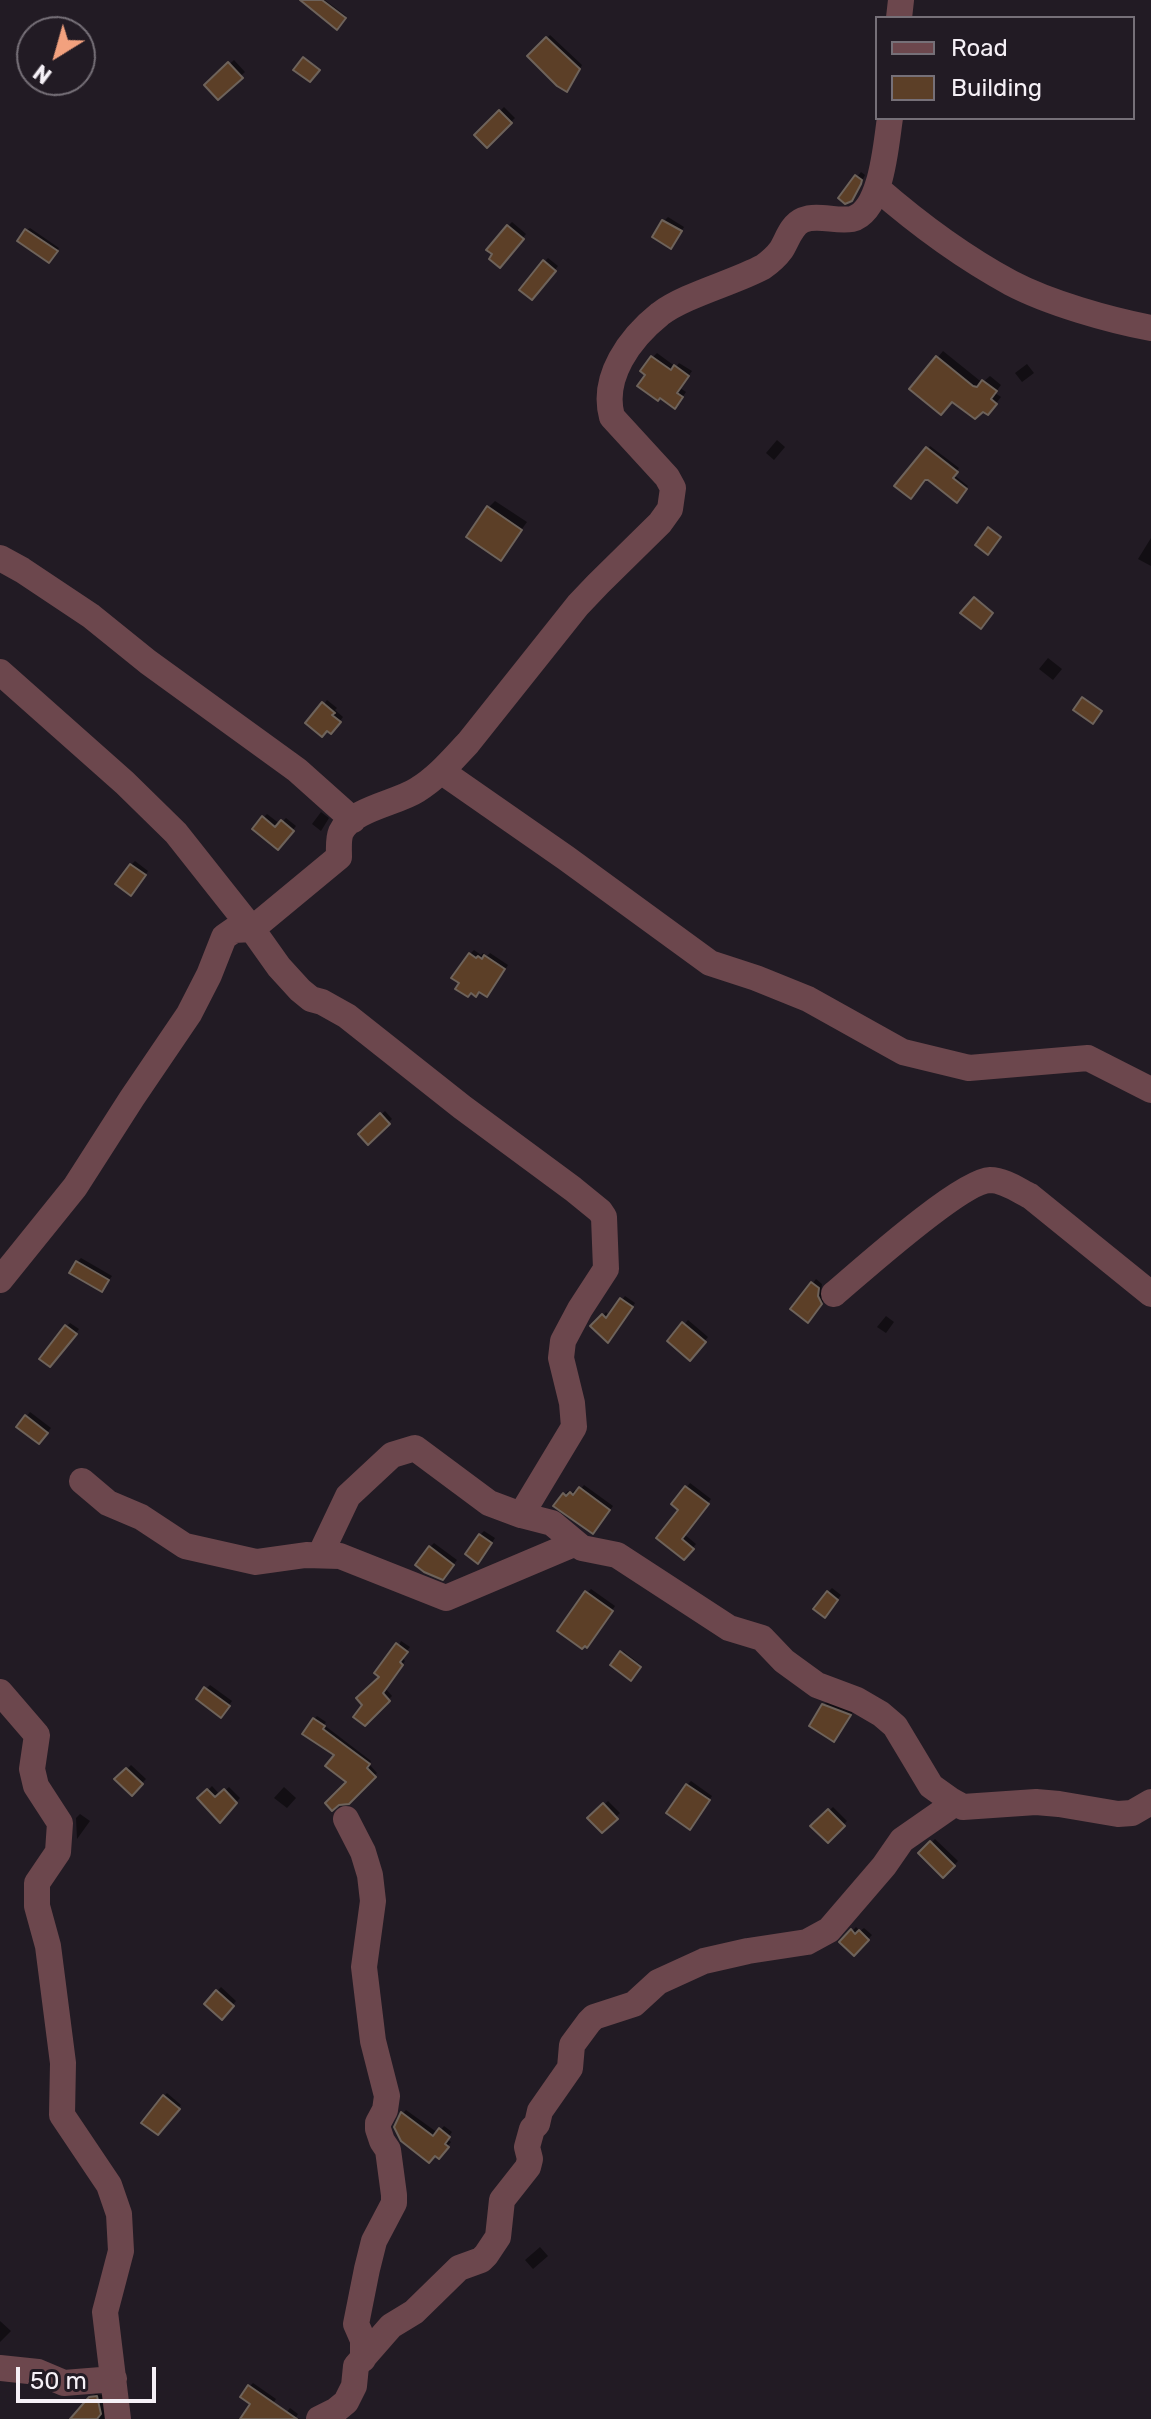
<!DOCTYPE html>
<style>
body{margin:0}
#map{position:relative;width:1151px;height:2419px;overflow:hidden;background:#221b24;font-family:Rubik,sans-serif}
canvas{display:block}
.legend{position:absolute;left:875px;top:16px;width:260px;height:104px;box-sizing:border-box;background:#221b24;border:2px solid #767078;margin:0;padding:10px 14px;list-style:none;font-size:24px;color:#f5f0f6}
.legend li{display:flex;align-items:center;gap:16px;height:40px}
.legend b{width:40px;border:2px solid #767078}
.north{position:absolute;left:16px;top:16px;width:80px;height:80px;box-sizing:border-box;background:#221b24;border:2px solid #767078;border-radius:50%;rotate:217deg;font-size:22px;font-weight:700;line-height:32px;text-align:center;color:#f5f0f6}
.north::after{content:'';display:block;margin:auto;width:28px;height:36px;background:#f2a17e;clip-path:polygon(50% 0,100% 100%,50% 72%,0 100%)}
.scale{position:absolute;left:16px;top:2367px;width:140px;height:36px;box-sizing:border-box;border:4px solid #f5f0f6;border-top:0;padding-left:10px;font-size:24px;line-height:28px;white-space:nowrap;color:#f5f0f6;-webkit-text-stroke:6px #221b24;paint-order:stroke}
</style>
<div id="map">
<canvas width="1151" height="2419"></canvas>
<ul class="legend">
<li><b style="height:10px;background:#6c474d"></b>Road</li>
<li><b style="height:22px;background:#5c3f27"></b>Building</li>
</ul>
<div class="north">N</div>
<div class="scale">50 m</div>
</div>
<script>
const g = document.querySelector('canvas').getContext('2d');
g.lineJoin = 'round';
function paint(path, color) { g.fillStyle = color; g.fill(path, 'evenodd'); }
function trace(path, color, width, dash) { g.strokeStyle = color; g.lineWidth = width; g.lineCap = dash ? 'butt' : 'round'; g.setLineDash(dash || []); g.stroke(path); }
paint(new Path2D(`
 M303,0H325L346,16L337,27Z
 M550,35L582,65L570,86L529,56Z
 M234,60L245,72L218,97L207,85Z
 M504,107L515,118L487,145L476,135Z
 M861,172L865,175L855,195L840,198Z
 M668,217L684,227L674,243L664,221Z
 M512,222L526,234L504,261L508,226Z
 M30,228L59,248L52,258L27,230Z
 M548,258L558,266L536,294L544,262Z
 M943,351L979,380L983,382L990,376L1001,385L995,393L1001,397L993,407L912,389Z
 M657,353L676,367L679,363L692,371L680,388L686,392L679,402L648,375L653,357Z
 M1027,364L1034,373L1022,382L1015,373Z
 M777,440L785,447L774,460L766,453Z
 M930,446L959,468L954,475L968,486L957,500L929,479L896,485Z
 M495,501L527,522L501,558L489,507Z
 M1151,538V566L1138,559Z
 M1048,658L1062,669L1053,680L1039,669Z
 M327,700L337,708L335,710L343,717L335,728L324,704Z
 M321,812L329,818L321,831L312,824Z
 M267,814L280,824L286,818L296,826L282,844L263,818Z
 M135,861L148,871L135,890L131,865Z
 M474,950L481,955L483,953L487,956L490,953L508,965L491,991L470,954Z
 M385,1111L392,1119L368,1142L361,1134Z
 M81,1258L112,1276L102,1290L77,1262Z
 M816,1279L822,1284L821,1291L825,1299L812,1316L793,1309Z
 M625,1296L635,1303L611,1337L593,1326L606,1312L610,1316Z
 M886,1316L894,1322L886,1333L877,1327Z
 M688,1320L708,1337L690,1358L670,1341Z
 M70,1323L79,1329L54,1361L66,1327Z
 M30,1412L51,1428L43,1438L19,1427Z
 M690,1483L711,1499L684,1534L696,1544L684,1558L659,1538L681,1509L674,1504Z
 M584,1485L613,1506L597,1527L564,1495L568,1491L571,1493L575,1490L578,1492Z
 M484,1531L495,1538L482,1557L480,1535Z
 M434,1543L457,1560L447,1573L430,1547Z
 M832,1588L841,1595L828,1612V1592Z
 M591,1589L615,1606L591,1641L587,1593Z
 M401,1641L410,1647L402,1657L405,1661L385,1688L392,1696L365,1723L382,1677Z
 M623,1651L641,1665L631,1678L613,1664Z
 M210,1685L232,1701L225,1711L206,1689Z
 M828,1701L853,1711L838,1736L824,1705Z
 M317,1716L326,1722L324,1725L371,1761L369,1764L377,1773L348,1802L349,1782L337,1754L314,1719Z
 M131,1765L146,1779L132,1793L117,1779Z
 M691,1781L712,1796L693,1823L687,1785Z
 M212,1786L220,1795L229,1787L240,1798L220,1821L200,1798Z
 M284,1787L296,1798L287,1808L274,1798Z
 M608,1801L620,1813L602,1830L590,1818Z
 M833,1807L847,1821L828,1841L813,1826Z
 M80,1814L90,1821L77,1839L76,1818Z
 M935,1839L958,1861L943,1876L921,1853Z
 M856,1927L860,1931L864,1928L872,1935L854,1954L842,1942Z
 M221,1987L236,2001L222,2017L207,2003Z
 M167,2093L181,2105L158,2133L164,2096Z
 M406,2110L438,2133L444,2126L452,2132L447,2139L451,2142L439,2156L403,2113Z
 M540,2247L548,2256L533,2269L525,2260Z
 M0,2321L11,2331L0,2342Z
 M253,2383L276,2399L262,2419H242L253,2403L250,2386Z
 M95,2394L103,2395L108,2419H77L75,2417Z
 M290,2408L298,2414L295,2419H281Z`), '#0007');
const building = new Path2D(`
 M300,0H322L346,18L337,30Z
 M546,37L580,69L567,92L557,86L527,56Z
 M303,57L320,70L310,82L293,70Z
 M228,62L243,78L218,100L204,85Z
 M499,110L512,123L487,148L474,135Z
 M855,175L862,180L861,184L852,201L845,204L838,198Z
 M662,220L682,231L671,249L652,237Z
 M507,225L524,239L500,268L489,259L492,254L486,250Z
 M25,229L58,251L49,263L17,241Z
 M543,260L556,271L532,300L519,290Z
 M651,356L671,370L674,365L689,376L677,393L683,397L675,409L660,398L658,401L637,386L645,375L640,371Z
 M936,356L973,386L977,387L982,380L997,391L991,399L997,404L988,415L983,412L975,419L952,402L941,415L909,389Z
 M926,447L958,472L953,478L967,489L957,503L928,480H925L911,499L894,486Z
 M487,506L522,530L501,561L466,537Z
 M988,527L1001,537L988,555L975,545Z
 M974,597L993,613L981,629L960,613Z
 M1082,697L1102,711L1093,724L1073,710Z
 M322,702L335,713L332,715L341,722L331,734L327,731L322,737L305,723Z
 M262,816L275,827L281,820L294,831L278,850L252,829Z
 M130,864L146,875L131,896L115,884Z
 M469,953L476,958L478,956L482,959L484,955L505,969L487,997L479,992L476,997L471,993L468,997L455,989L459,983L451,978Z
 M380,1113L390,1124L368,1145L358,1134Z
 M76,1261L109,1280L102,1292L69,1273Z
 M811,1282L819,1288L818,1296L822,1304L808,1323L790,1309Z
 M620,1298L633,1307L608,1343L590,1326L602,1314L606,1318Z
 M682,1322L706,1342L690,1361L667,1341Z
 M65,1325L77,1334L50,1367L39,1359Z
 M25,1415L48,1433L39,1444L16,1427Z
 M685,1486L709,1504L682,1539L694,1549L684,1560L656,1538L678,1510L671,1504Z
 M579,1487L610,1510L593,1534L553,1506L563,1493L566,1496L570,1492L573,1495Z
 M479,1534L492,1543L478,1564L465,1554Z
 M429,1546L454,1565L443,1580L424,1572L415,1565Z
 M585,1591L613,1611L587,1648L585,1646L582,1649L557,1631Z
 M827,1591L838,1600L825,1618L813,1609Z
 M396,1643L408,1652L400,1662L403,1665L383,1693L390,1701L365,1726L353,1717L362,1705L356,1698L379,1677L374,1673Z
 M620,1651L641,1667L631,1681L610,1665Z
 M204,1687L230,1706L221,1718L196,1699Z
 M822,1704L851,1715L834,1742L809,1726Z
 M313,1718L325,1726L323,1729L370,1764L367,1768L376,1777L349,1804L339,1805L332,1811L325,1803L346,1782L325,1766L334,1755L302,1734Z
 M126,1768L143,1784L132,1796L114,1779Z
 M686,1784L710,1800L690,1830L666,1813Z
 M207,1789L215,1797L224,1789L237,1803L220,1823L197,1798Z
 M603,1803L618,1819L602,1833L587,1818Z
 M828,1809L845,1826L828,1843L810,1826Z
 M930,1841L955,1866L943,1878L918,1853Z
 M851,1929L855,1934L859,1930L869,1940L854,1956L839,1942Z
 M216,1990L234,2006L222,2020L204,2004Z
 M163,2095L180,2109L158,2135L141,2123Z
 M401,2112L433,2136L439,2128L450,2137L445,2144L449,2147L439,2159L435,2156L429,2163L401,2141L394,2127Z
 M248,2385L297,2419H240L250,2404L240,2397Z
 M97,2396L101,2414L97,2419H70L89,2397Z`);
paint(building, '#5c3f27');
trace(building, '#6e635b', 2);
trace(new Path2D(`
 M899,18L901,0
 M877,188C916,222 965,258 1011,283C1049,303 1109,320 1151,328
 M0,558L22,570L91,616L148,662L297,770L353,820
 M0,672L125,783L176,833L252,929L279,967L300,990L311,999L322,1002L347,1016L462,1107L573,1189L600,1211L604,1217L606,1269L580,1309L563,1341L561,1358L572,1403L574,1427L521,1515L552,1523L582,1548L617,1555L729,1628L762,1638L784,1661L817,1685L857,1700L881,1714L895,1726L931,1786L952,1801L963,1807L1036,1802L1059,1804L1118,1814L1132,1813L1151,1802
 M441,771L566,858L710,963L756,978L808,999L903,1052L969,1068L1088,1058L1151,1090
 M0,1280L75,1187L132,1098L189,1014L209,975L224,937L234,930L252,929L339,857C339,849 338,839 341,832C352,809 397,803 417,790C437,778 452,760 468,743L578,605L598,584L660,523L670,509L673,488L667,477L612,417C601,377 630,338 660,314C685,295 733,283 763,267C770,262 776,257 781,250C787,241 791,225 803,220C818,214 836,222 852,219C882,211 886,143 890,118
 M834,1294C860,1272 961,1181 990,1180C1004,1180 1018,1190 1030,1196L1151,1294
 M82,1481L108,1503L141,1517L185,1546L256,1562L306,1555L340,1556L446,1598L576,1543
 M320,1555L348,1496L392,1455L415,1448L489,1503L521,1515
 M0,1692L37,1735L32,1769L36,1786L60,1823L58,1852L37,1883V1906L48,1946L63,2063L62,2115L109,2185L119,2214L121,2251L105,2312L118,2419
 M346,1819L363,1852L370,1875L373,1901L364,1967L373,2041L387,2096L385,2110L378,2123V2129L382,2141L388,2150L394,2195V2203L374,2241L367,2269L356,2324L363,2340V2359
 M0,2368L38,2372L64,2383L114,2379
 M319,2419L335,2411L346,2402L354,2386L356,2366L391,2326L414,2312L459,2268L481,2260L486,2255L498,2237L502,2200L528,2167L530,2159L527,2147L532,2129L537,2124L540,2111L570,2068L572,2045L589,2022L594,2017L634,2004L658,1982L704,1961L748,1951L807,1942L829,1930L884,1866L902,1840L948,1808L952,1801`), '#6c474d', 26);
</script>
